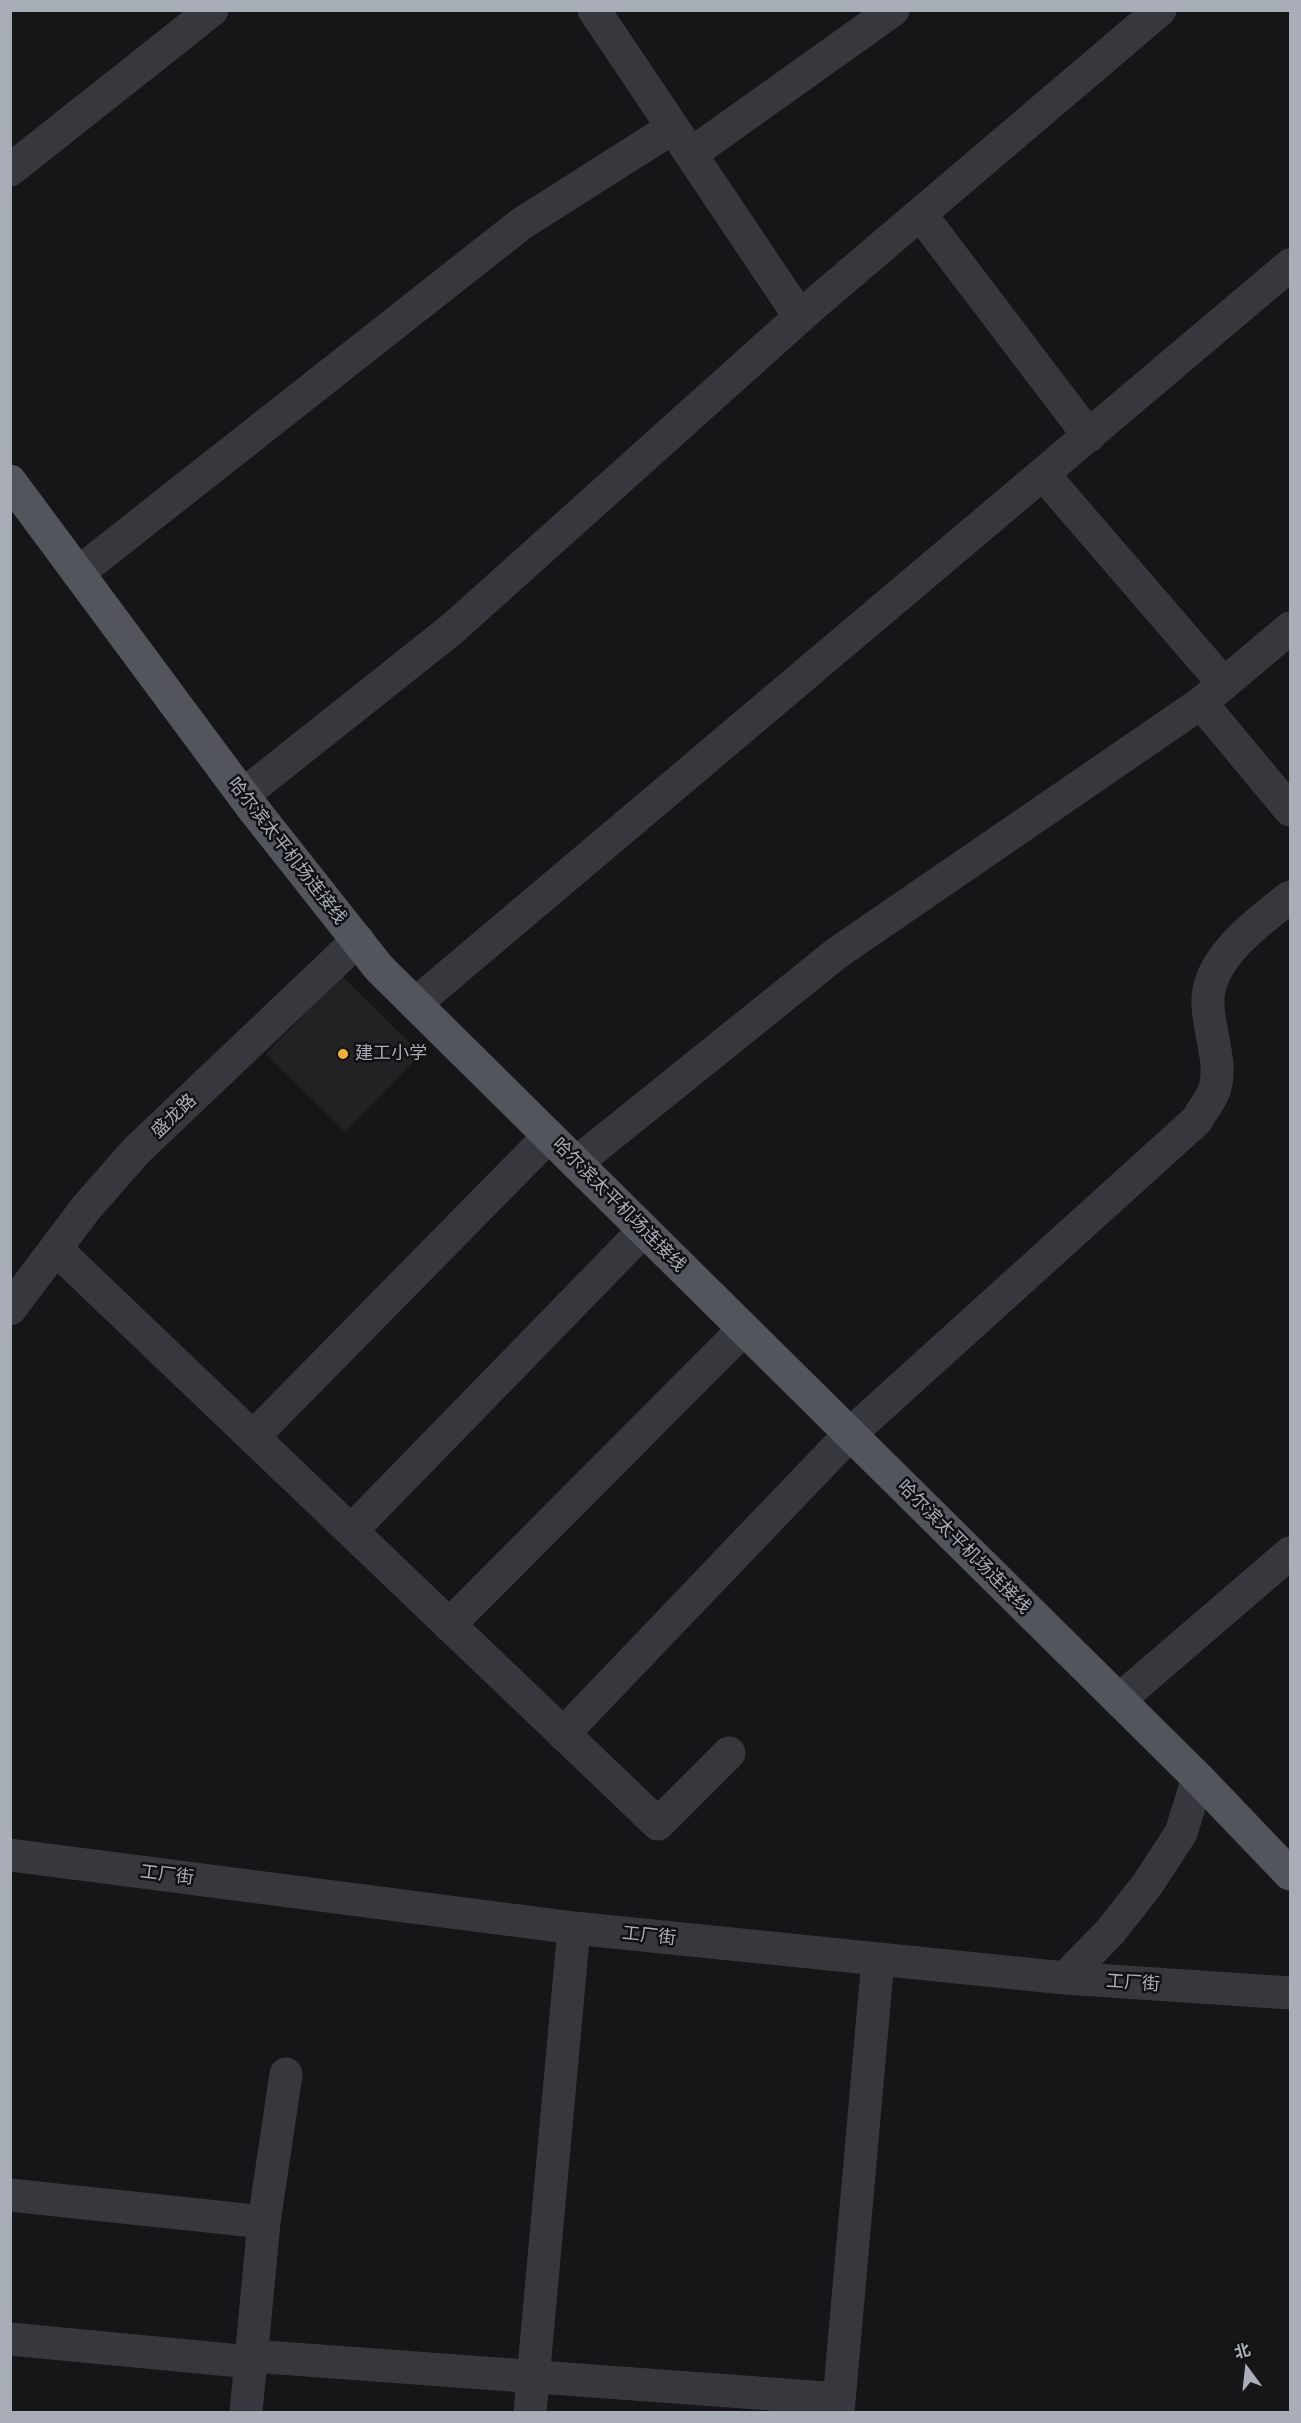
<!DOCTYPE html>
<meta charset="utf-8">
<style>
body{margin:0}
#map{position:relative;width:1301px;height:2423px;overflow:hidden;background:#161618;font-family:"Alegreya Sans","Noto Sans SC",sans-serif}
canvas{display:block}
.frame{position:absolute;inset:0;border:12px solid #a8adb8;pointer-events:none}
.north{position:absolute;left:1217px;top:2339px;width:60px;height:60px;-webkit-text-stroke:4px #111113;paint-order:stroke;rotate:345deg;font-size:16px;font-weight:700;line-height:24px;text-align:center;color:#a8adb8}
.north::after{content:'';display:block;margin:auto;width:21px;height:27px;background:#a8adb8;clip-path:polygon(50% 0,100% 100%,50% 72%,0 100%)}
</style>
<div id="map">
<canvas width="1301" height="2423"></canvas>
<div class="frame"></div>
<div class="north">北</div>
</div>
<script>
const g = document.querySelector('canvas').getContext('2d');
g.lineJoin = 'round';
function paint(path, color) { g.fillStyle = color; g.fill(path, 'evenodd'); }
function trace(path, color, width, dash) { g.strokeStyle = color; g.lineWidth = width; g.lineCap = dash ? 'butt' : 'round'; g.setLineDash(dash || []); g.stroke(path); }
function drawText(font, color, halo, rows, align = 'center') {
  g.font = font + ' "Alegreya Sans","Noto Sans SC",sans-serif'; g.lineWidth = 5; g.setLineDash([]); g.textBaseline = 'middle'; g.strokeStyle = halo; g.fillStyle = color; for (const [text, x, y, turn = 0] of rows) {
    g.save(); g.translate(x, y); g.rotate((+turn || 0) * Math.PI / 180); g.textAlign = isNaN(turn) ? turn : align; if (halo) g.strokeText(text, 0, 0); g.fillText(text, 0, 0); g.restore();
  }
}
paint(new Path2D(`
 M342,976L421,1054L345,1132L266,1054Z`), '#222225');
trace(new Path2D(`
 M594,10L800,317
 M691,154L893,10
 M10,170L212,10
 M921,215L1089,436
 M1043,474L1224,684
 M78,573L521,224L672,128
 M1201,703L1290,810
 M243,795L452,629L812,306L1160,10
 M415,1004L1290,265
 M576,1163L837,953L1201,703L1290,628
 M57,1250L658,1824L729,1753
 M10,1309L86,1208L137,1150L358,940
 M253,1437L549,1136
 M351,1531L644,1230
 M449,1625L744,1329
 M1119,1700L1290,1553
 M563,1734L850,1434L1197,1120C1202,1110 1212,1099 1215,1088C1223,1060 1206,1027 1208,997C1211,955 1261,920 1290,897
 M10,1855L574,1928L1065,1978L1290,1993
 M1065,1978L1110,1932L1147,1885L1181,1833L1198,1778
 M10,2195L264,2222
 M10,2339L251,2362
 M252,2356L839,2399
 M246,2412L264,2222L286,2074
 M530,2412L574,1928
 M838,2412L878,1959`), '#37383d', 33);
trace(new Path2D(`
 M10,481L251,806L379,968L1198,1778L1290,1874`), '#53555c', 33);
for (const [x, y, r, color] of [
 [343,1054,6,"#f2b134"]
]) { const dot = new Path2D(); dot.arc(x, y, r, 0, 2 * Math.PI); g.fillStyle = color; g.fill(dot); trace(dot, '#111113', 2); }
drawText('18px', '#a8adb8', '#111113', [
 ["哈尔滨太平机场连接线",287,851,52],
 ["盛龙路",174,1116,-44],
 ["哈尔滨太平机场连接线",619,1205,45],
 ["哈尔滨太平机场连接线",964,1547,45],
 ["工厂街",167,1875,7],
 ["工厂街",649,1936,6],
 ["工厂街",1133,1983,4]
]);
drawText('18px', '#a8adb8', '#111113', [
 ["建工小学",355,1054]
], 'left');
</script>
